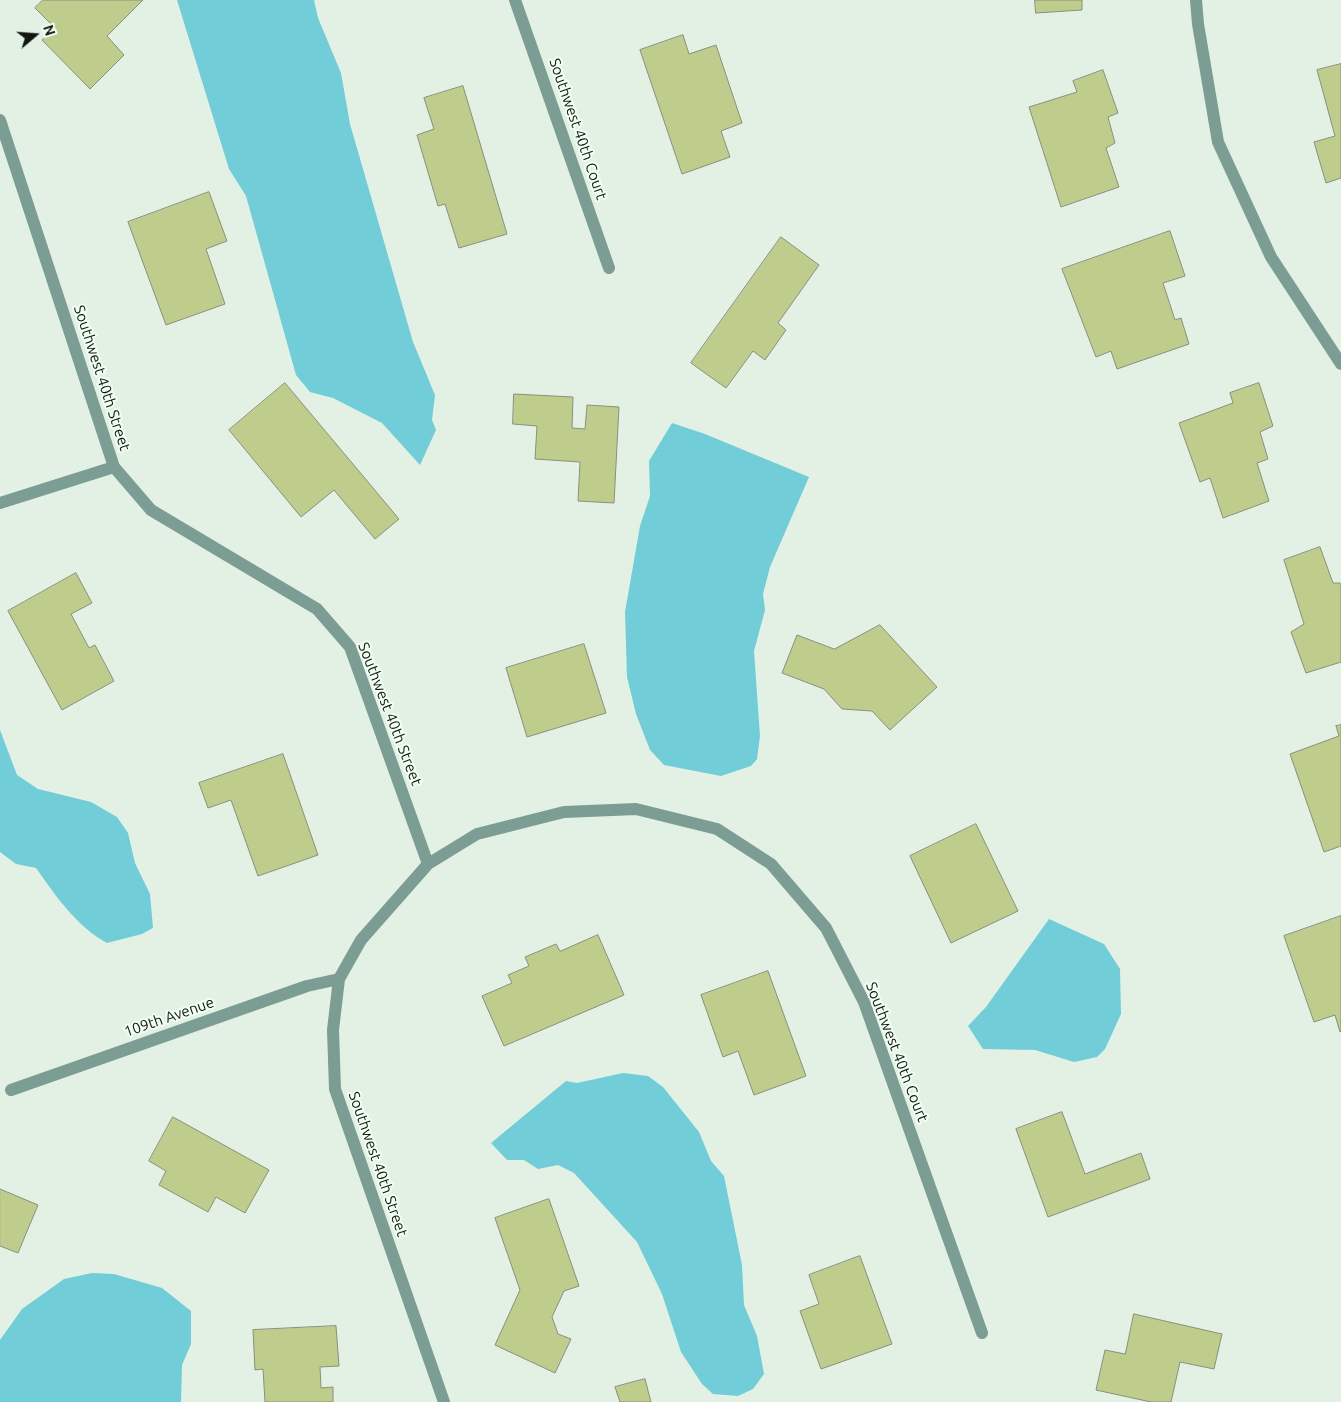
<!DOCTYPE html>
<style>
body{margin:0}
#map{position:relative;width:1341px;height:1402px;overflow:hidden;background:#e3f1e4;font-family:Ubuntu,sans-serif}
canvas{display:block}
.north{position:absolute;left:10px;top:10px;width:50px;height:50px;-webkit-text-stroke:4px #f0fff1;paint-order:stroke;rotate:72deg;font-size:14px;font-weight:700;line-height:20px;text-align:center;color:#111611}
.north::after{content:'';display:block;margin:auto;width:18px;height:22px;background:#111611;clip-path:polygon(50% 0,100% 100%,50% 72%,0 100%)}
</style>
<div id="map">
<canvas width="1341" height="1402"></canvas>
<div class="north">N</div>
</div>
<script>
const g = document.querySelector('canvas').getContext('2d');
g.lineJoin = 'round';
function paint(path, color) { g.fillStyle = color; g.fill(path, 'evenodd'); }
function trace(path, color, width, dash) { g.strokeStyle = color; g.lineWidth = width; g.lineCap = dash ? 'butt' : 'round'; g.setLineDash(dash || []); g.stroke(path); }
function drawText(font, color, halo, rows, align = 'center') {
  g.font = font + ' Ubuntu,sans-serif'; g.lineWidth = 4; g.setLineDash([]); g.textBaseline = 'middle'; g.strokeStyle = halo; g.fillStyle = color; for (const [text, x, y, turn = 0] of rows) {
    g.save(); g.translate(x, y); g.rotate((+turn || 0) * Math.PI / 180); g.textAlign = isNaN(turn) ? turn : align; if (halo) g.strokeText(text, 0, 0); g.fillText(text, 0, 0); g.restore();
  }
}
paint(new Path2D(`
 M177,0H314L318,18L341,73L350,124L413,342L435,395L432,420L436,430L420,465L382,423L333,398L310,392L296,375L246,196L229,169Z
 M672,423L705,434L809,477L770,567L763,594L765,610L754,651L760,736L757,759L751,766L721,776L664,765L650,750L636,714L627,677L625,612L640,526L650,496L649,461Z
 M0,730L17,775L38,789L91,802L117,817L128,833L135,863L150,894L153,928L142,934L107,943C77,927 55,895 36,868L16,864L0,852Z
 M1049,919L1104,944L1120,969L1121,1014L1105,1049L1097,1057L1074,1062L1035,1050L983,1049L968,1026L986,1007Z
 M623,1073L648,1076L663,1087L699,1132L711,1161L724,1176L742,1265L744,1305L757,1336L764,1374L753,1389L738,1396L713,1394L702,1384L681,1352L662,1294L637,1242L574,1173L558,1165L538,1169L524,1160H507L491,1143L566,1081L577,1083Z
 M92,1273L114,1274L162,1288L191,1311V1344L182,1365L181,1402H0V1340L22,1309L64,1279Z`), '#71cdd7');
const building = new Path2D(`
 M43,0H143L107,36L124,55L90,89L42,40L54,27L35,8Z
 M1035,0H1082V10L1036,13Z
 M683,35L689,54L716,45L742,123L721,131L730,157L682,174L640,50Z
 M1341,64V178L1326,183L1314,142L1335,136L1317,70Z
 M1103,70L1118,113L1108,117L1115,143L1106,148L1119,187L1061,207L1029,107L1077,92L1073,81Z
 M463,86L507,234L459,248L445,204L438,206L417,135L434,129L424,98Z
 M209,192L227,241L206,249L225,304L166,325L128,222Z
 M1170,231L1185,276L1163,283L1175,320L1181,318L1189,344L1117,369L1111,351L1096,357L1062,269Z
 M781,237L819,265L778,323L786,330L765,360L753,351L726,388L691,363Z
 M285,383L399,519L375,539L334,490L301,517L229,430Z
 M1259,383L1273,426L1260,432L1268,459L1257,463L1269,501L1223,518L1210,478L1200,482L1179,423L1233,403L1230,393Z
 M514,394L573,397L572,428L585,429L587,405L619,407L614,503L578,501L580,462L535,459L537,426L513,424Z
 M1320,547L1333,583H1340L1341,585V662L1306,673L1291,632L1304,624L1284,560Z
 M76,573L92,603L71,614L89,648L95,645L114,681L62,710L8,611Z
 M880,625L937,687L890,730L872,711L842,709L824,689L782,673L797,635L834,649Z
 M584,644L606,713L527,737L506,668Z
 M1341,725V846L1324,852L1290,754L1339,736L1336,726Z
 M283,754L318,855L258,876L231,800L208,808L199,783Z
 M976,824L1018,911L951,943L910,856Z
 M1341,916V1031L1340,1032L1335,1015L1314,1022L1284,936Z
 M598,935L624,995L504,1046L482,996L512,983L508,975L529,966L525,957L556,944L560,951Z
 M768,971L806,1076L754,1095L738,1051L723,1057L701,995Z
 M1062,1112L1085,1174L1141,1153L1150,1179L1048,1217L1016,1129Z
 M173,1117L269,1170L245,1213L216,1197L208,1212L159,1185L166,1171L149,1161Z
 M0,1189L38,1205L18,1253L0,1246Z
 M549,1199L579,1286L564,1291L552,1317L558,1334L571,1339L555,1373L495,1345L520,1290L495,1218Z
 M860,1256L892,1344L821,1369L800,1311L819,1304L809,1275Z
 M1134,1314L1222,1334L1214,1369L1180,1362L1171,1402H1151L1096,1390L1105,1350L1125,1354Z
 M336,1326L339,1366L320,1367L321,1388L333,1387V1402H265L263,1369L255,1370L253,1330Z
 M645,1379L651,1402H620L615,1387Z`);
paint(building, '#becd8b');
trace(building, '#8a8e7e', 1);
trace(new Path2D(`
 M515,0L609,268
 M1196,0L1198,24L1218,142L1271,257L1341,364
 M0,120L114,467L151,510L317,609L350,647L428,864L361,940L339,979L333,1030L335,1089L444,1402
 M0,503L114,467
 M428,864L477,834L564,812L636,809L717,829L771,864L826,928L864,1002L982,1333
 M11,1090L307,986L339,979`), '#7b9d94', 12);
drawText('15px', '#111611', '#f0fff1', [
 ["Southwest 40th Court",578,129,71],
 ["Southwest 40th Street",102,378,72],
 ["Southwest 40th Street",390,714,69],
 ["109th Avenue",169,1017,-19],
 ["Southwest 40th Court",897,1052,69],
 ["Southwest 40th Street",378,1164,71]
]);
</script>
